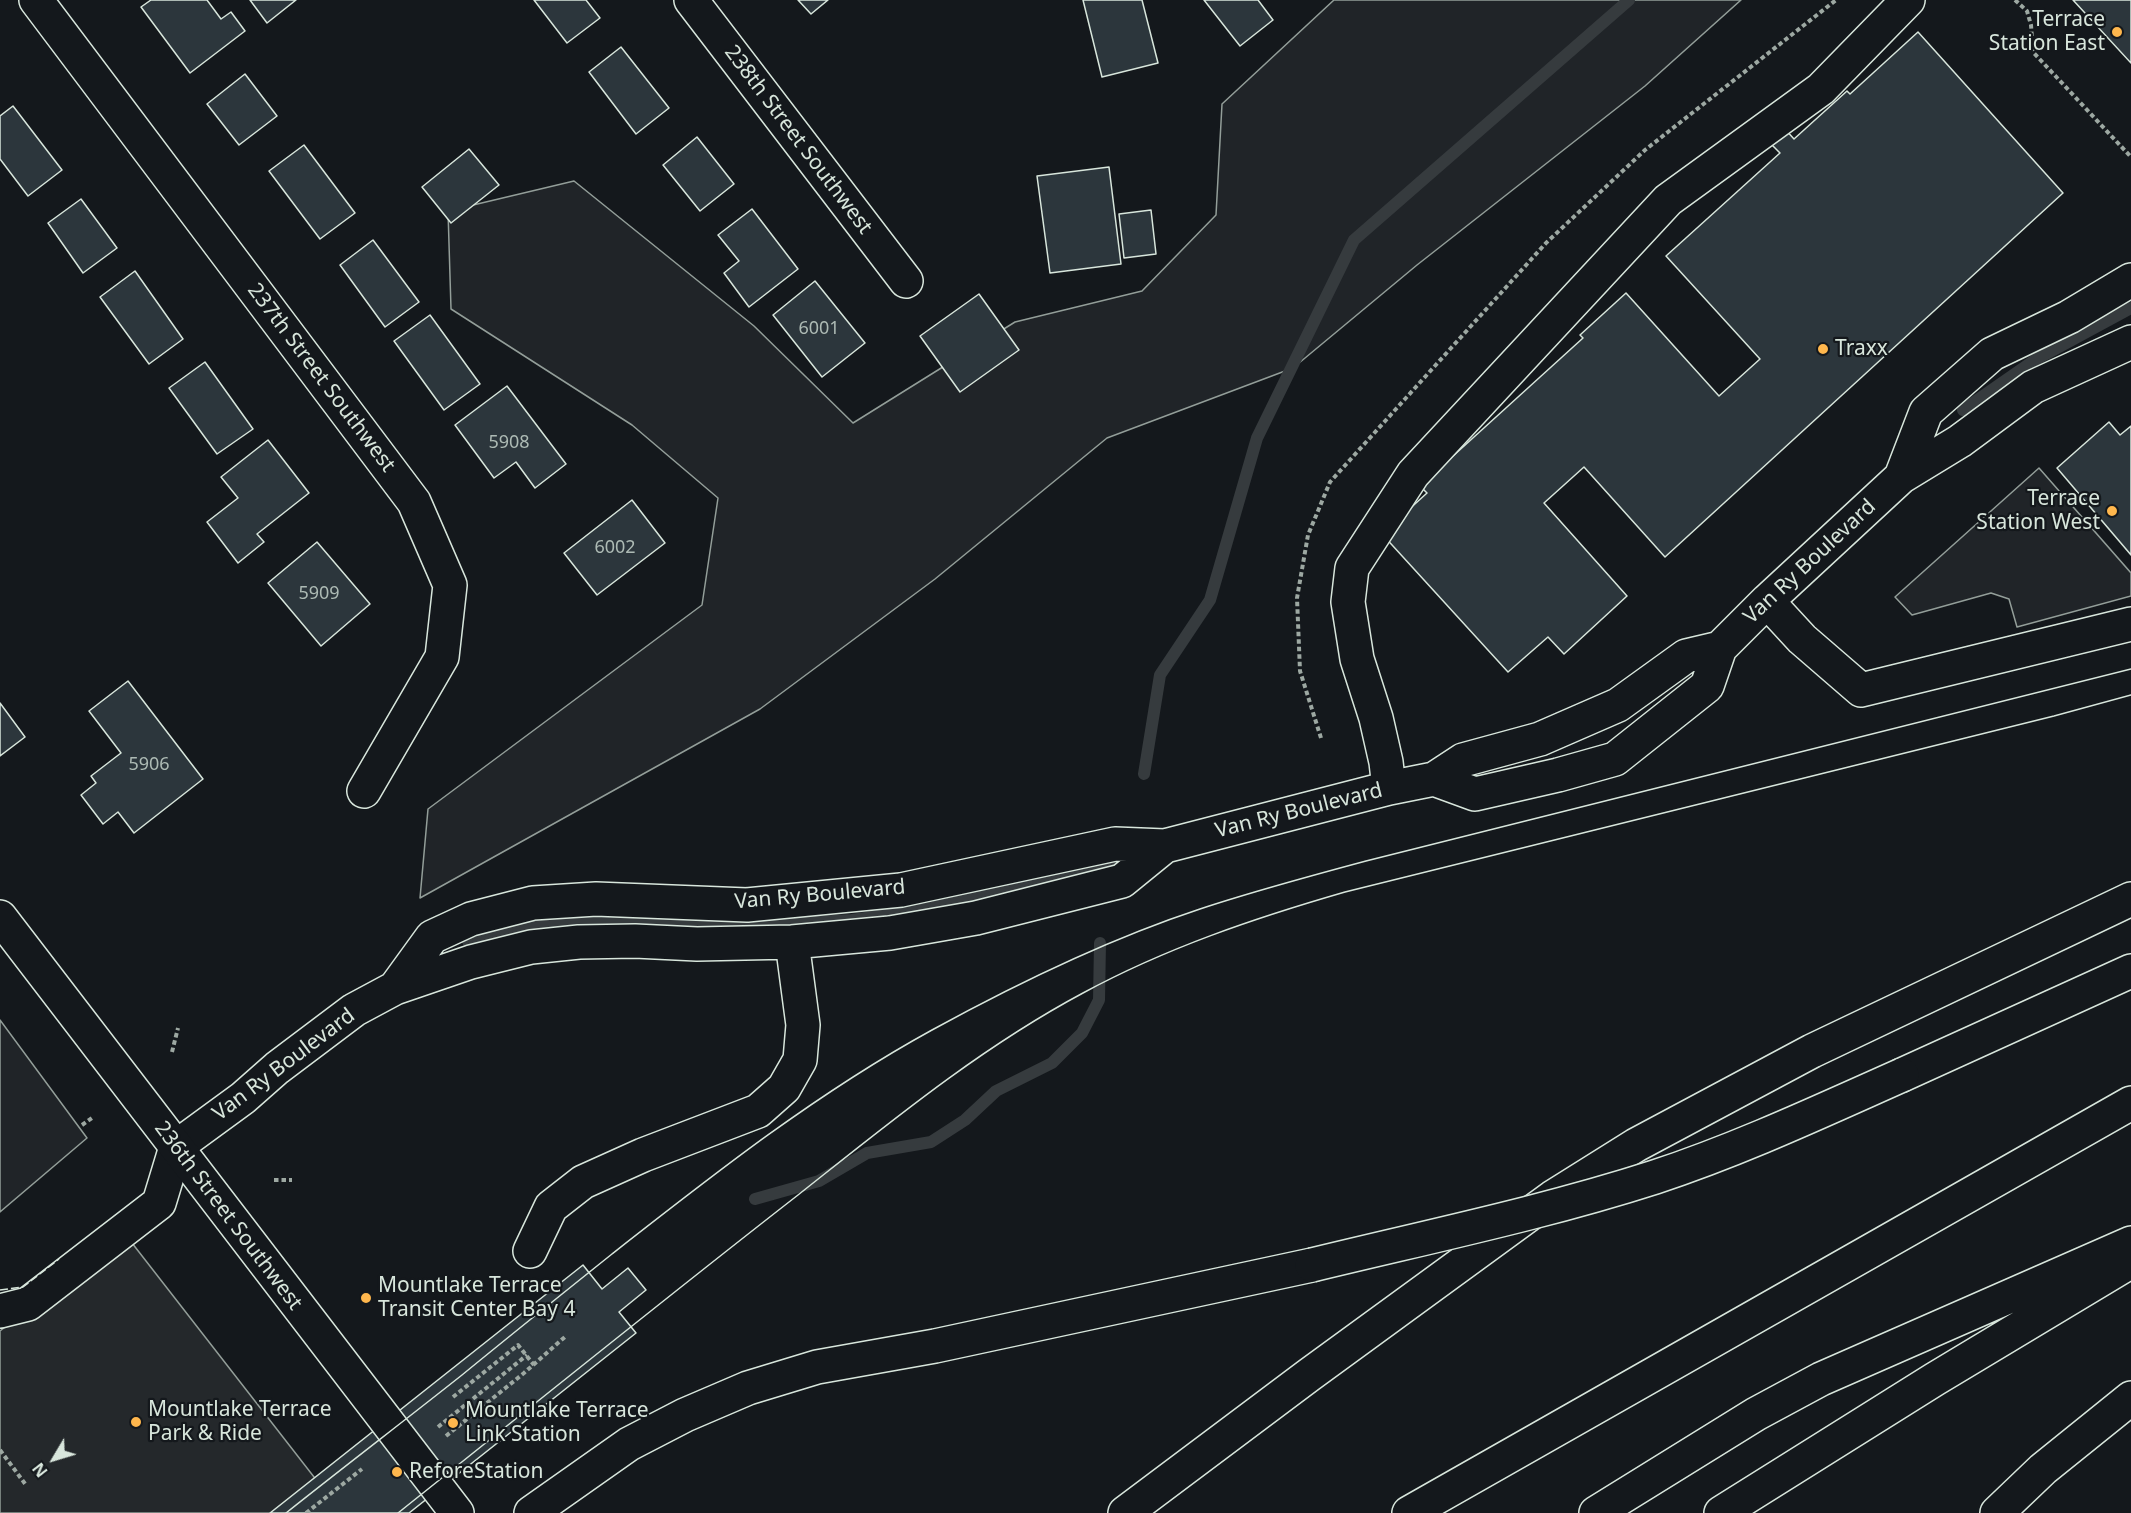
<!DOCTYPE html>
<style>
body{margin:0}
#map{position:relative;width:2131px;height:1513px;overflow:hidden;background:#14181c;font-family:"Noto Sans",sans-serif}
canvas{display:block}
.north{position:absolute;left:24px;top:1429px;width:60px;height:60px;-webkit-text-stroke:4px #14181c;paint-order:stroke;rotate:232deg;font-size:16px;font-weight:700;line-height:24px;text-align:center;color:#d8e6dc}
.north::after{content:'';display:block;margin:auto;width:21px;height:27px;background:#d8e6dc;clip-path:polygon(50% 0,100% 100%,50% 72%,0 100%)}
</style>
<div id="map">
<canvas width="2131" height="1513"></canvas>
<div class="north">N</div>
</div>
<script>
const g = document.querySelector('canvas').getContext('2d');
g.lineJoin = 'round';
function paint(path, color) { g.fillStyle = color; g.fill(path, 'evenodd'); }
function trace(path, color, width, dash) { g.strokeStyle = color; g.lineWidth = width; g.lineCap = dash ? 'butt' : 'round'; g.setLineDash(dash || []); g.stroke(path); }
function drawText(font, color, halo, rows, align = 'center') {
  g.font = font + ' "Noto Sans",sans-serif'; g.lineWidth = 4.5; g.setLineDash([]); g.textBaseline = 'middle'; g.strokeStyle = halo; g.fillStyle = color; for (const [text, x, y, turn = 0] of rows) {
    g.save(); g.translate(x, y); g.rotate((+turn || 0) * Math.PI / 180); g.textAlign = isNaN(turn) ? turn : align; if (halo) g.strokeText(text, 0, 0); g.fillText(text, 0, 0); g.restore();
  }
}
const green = new Path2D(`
 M1334,0H1741L1645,86L1417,265L1293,368L1107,438L935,579L760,709L420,898L428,809L702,605L718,498L632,425L451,309L448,211L574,181L754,326L853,423L1015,322L1142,291L1216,215L1222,104Z
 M2039,468L2131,573V596L2017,627L2009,599L1991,593L1912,615L1895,597Z
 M0,1020L87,1138L0,1212Z`);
paint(green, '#202428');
trace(green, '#939e99', 1.5);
const parking = new Path2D(`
 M125,1234L342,1513H0V1331Z`);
paint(parking, '#24282b');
trace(parking, '#939e99', 1.5);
trace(new Path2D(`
 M1963,410L2035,360L2131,308
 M1144,774L1160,675L1210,600L1257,438L1354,240L1629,0
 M468,941L529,926L575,921L630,920L697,926L758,925L852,920L927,909L1112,864
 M755,1199L819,1181L867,1153L931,1142L965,1120L996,1091L1052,1063L1082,1033L1099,1000L1100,943`), '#363b3e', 12);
const building = new Path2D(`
 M151,0H207L221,19L231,12L245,31L190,73L141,7Z
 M250,0H296L267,23Z
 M534,0H586L600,18L567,43Z
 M798,0H828L811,14Z
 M1083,0H1142L1158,63L1102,77Z
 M1204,0H1258L1273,20L1240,46Z
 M2073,0H2131V63Z
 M1918,32L2063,193L1665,557L1584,467L1544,503L1627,596L1564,654L1548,637L1508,672L1382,534L1427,493L1420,486L1583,338L1580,335L1626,293L1719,396L1760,359L1666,256L1780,153L1770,143L1785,129L1794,139L1847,91L1850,94Z
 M621,47L669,108L636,134L589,72Z
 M245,74L277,116L239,145L207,104Z
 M13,106L62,170L28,196L0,159V116Z
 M697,137L734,184L700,211L663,165Z
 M304,145L355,213L320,239L269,171Z
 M469,149L499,185L451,223L422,187Z
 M1109,167L1121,264L1050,273L1037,176Z
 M81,199L117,248L83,273L48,223Z
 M752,209L798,269L749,307L724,273L739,261L718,235Z
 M1151,210L1156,254L1124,258L1119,214Z
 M373,240L419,302L385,327L340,265Z
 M135,271L183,339L149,364L100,297Z
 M815,281L865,343L822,377L773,315Z
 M979,294L1019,350L960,392L920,336Z
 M430,315L480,384L444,410L394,341Z
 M205,362L253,429L217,454L169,388Z
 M507,386L566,464L535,488L516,462L494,478L455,425Z
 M2109,422L2120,435L2131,426V555L2057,468Z
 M268,440L309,493L257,534L264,542L238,563L207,522L238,498L221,477Z
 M632,500L665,543L597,595L564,553Z
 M317,542L370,604L321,646L268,583Z
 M128,681L203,779L134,833L118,812L103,824L81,795L96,783L91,776L121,753L89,711Z
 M0,703L25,737L0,756Z
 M583,1265L602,1289L628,1268L646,1290L619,1312L636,1333L409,1513H270Z`);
paint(building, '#2c363c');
trace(building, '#d8e6dc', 1.5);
const minor = new Path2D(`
 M36,0L414,502L450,585L442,657L364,791
 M691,0L906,281
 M1901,477L1926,412L1992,354L2069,317L2131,280
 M1767,601L1802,639L1861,690L2131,624
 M1434,779L1475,794L1558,775L1615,759L1707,686L1720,648L1767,601L1901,477L1960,441L2033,387L2131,342
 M1389,788L1386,762L1376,718L1357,659L1348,602L1352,568L1413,474L1668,200L1821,89L1908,0
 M395,988L432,937L471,919L533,903L596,899L747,905L901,890L1115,844L1165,846L1389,788L1434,779L1463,760L1540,739L1618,705L1686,656L1720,648
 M530,1251L551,1207L583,1182L643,1155L758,1111L784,1088L800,1060L803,1025L792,942
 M0,1311L28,1304L159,1203L176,1147L243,1098L277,1068L354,1010L395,988L471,962L531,947L579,942L635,941L697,944L792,942L890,933L976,918L1122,881L1165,846`);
const major = new Path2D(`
 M0,917L457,1513`);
const highway = new Path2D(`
 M1902,1075L2131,971
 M531,1513L629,1444L685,1415L748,1388L817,1367L935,1346L1312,1265
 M1125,1513L1309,1375L1553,1197L1636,1145L1812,1051L2131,899
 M1409,1513L2131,1103
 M1596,1513L1756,1414L1821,1379L2131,1243
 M1721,1513L1935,1379L2128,1263
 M1997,1513L2043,1469L2131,1398`);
trace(minor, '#d8e6dc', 36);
trace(major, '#d8e6dc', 36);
trace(highway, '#d8e6dc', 36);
trace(new Path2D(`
 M2015,0L2027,11L2031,25L2033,52L2131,157
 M1321,738L1300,671L1297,598L1308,535L1330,482L1546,243L1645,150L1836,0
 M172,1052L178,1028
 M82,1125L92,1118
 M274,1180H292
 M453,1397L518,1345L534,1365
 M438,1427L527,1355
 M446,1436L524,1373L566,1336
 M0,1450L26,1485
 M306,1513L362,1469`), '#9da8a2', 4, [4.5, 3]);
trace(minor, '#14181c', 33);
trace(major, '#14181c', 33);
trace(highway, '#14181c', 33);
trace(new Path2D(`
 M286,1513C345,1466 404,1421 462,1375C512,1334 562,1294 612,1254C714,1174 817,1093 932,1030C1016,984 1109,939 1200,909C1254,891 1310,876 1366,861L2131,669
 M398,1513C531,1407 663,1300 798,1195C889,1123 980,1048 1083,993C1166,948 1255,918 1345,892L2054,716L2131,695`), '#d8e6dc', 1.5);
const highwayBridge = new Path2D(`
 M1312,1265C1427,1237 1543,1213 1655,1177C1740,1149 1821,1111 1902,1075`);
trace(highwayBridge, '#d8e6dc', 36, []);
trace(highwayBridge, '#14181c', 33);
trace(new Path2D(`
 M0,1290L23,1287L59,1259`), '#d8e6dc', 1.5, [8, 3]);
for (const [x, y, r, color] of [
 [2117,32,6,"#ffb74d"],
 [1823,349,6,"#ffb74d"],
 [2112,511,6,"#ffb74d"],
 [366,1298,6,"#ffb74d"],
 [136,1422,6,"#ffb74d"],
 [453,1423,6,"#ffb74d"],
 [397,1472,6,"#ffb74d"]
]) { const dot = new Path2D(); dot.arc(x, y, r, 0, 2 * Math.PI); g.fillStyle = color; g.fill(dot); trace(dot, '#14181c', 2); }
drawText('18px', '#adbab4', null, [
 ["6001",819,329],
 ["5908",509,443],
 ["6002",615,548],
 ["5909",319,594],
 ["5906",149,765]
]);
drawText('21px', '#d8e6dc', '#14181c', [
 ["Terrace",2105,20,"right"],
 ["Station East",2105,44,"right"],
 ["Traxx",1835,349],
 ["Terrace",2100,499,"right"],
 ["Station West",2100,523,"right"],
 ["Mountlake Terrace",378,1286],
 ["Transit Center Bay 4",378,1310],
 ["Mountlake Terrace",148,1410],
 ["Park & Ride",148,1434],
 ["Mountlake Terrace",465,1411],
 ["Link Station",465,1435],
 ["ReforeStation",409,1472]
], 'left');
drawText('21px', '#d8e6dc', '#14181c', [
 ["238th Street Southwest",798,140,53],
 ["237th Street Southwest",321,378,53],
 ["Van Ry Boulevard",1810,562,-43],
 ["Van Ry Boulevard",1299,811,-14],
 ["Van Ry Boulevard",820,895,-5],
 ["Van Ry Boulevard",284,1065,-37],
 ["236th Street Southwest",228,1216,53]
]);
</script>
